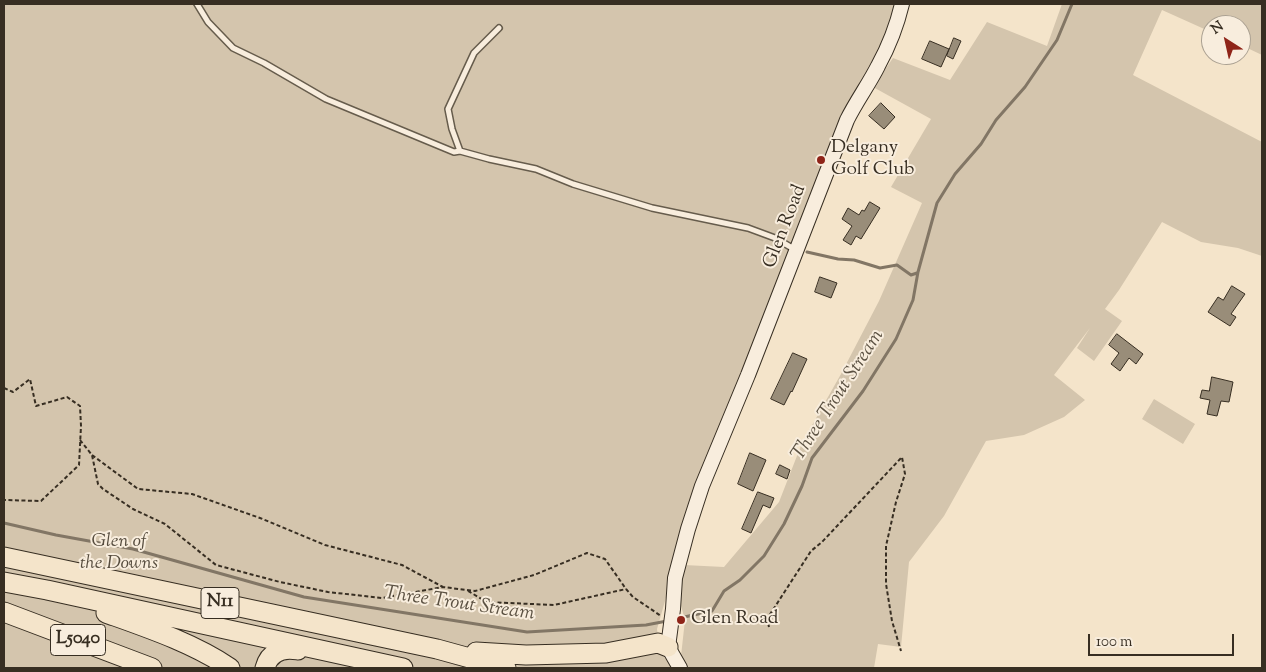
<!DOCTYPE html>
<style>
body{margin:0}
#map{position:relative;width:1266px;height:672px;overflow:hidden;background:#f4e4ca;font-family:"Sorts Mill Goudy",serif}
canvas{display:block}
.frame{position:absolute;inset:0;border:5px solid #372e22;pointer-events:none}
.north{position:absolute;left:1201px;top:15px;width:50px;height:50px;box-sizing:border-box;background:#f8eddd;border:1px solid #aba192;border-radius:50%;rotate:325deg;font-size:14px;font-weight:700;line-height:20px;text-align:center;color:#372e22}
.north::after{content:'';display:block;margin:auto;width:18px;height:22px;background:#8f2418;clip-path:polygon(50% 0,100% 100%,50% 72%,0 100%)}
.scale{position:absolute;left:1088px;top:634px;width:146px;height:22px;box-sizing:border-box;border:2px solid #372e22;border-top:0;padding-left:6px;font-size:15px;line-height:18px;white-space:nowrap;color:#372e22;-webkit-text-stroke:4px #f8eddd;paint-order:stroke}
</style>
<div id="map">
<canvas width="1266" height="672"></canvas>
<div class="frame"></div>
<div class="north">N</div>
<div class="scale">100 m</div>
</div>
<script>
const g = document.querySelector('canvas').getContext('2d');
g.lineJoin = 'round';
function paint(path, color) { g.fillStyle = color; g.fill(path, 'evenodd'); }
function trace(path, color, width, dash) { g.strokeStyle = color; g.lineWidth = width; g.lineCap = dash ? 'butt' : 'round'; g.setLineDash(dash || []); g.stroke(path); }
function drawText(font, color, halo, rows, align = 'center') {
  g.font = font + ' "Sorts Mill Goudy",serif'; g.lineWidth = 4; g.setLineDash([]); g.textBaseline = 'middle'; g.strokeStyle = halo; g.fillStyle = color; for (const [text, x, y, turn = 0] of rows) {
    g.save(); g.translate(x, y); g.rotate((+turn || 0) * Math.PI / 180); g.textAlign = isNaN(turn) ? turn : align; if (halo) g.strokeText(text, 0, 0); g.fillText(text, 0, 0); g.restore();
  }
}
paint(new Path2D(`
 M4,4H895L882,45L871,69L850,100L743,370L704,464L657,629L660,652L673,668H4Z
 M1062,4H1262V55L1241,45V25H1211V32L1162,10L1133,75L1262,142V256L1238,248L1201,242L1162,222L1119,290L1105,309L1122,321L1094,361L1077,348L1090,328L1054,375L1085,400L1064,417L1024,435L986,441L944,516L909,562L901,647L878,644L874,668H688L681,656L685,620L680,602L684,565L724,567L779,502L802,443L841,374L879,301L922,203L891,187L931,119L873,87L893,58L950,80L987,22L1047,46Z
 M1154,399L1195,424L1183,444L1142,419Z`), '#d4c5ad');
trace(new Path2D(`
 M807,252L838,259L854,260L880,268L897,265L911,275L917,273
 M4,523L56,535L133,549L304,597L527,632L646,625L667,621
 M675,619L712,611L724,591L740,580L764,556L784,524L802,486L812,458L863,391L896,339L913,300L918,272L937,203L955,174L981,144L996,120L1025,87L1057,40L1072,4`), '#827665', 3);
const building = new Path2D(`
 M954,38L961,41L953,59L947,56Z
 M930,41L949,49L941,67L922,59Z
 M881,103L895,117L884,129L869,116Z
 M870,202L880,208L861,239L856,236L851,245L843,240L852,226L842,219L848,208L859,215L862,210L864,211Z
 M820,277L837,283L831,298L815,292Z
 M1232,286L1245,294L1231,314L1236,317L1230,326L1208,312L1218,297L1223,300Z
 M1117,334L1143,354L1136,364L1129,358L1120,371L1111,364L1119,353L1109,345Z
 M793,353L807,359L792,392L791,391L784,405L771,399Z
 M1212,377L1233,382L1229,402L1221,401L1217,416L1207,414L1210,400L1200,398L1202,390L1209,391Z
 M750,453L766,460L753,491L738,484Z
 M780,465L790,470L787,479L776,474Z
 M758,492L774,498L770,508L763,505L751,533L742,529Z`);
paint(building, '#998d79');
trace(building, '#372e22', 1);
const lane = new Path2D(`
 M197,4L208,22L233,48L264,63L326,99L454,152L460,151
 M499,28L474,53L448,109L452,129L460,151L489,159L536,169L573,184L652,208L748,228L775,238L794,249`);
const secondary = new Path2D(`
 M680,668L668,647L673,609L675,578L688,529L702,486L748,375L847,120C857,100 869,84 878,66C889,46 897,25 902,4`);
const highway = new Path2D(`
 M4,557L437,649L506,668
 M4,582L47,590L403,668
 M4,612L152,668
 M106,613C148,628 193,643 230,668
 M476,652L526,655L606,653L658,643L668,647
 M265,668C269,652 282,647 298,650`);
trace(lane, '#665c4c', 8);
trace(secondary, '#372e22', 16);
trace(highway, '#372e22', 21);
trace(new Path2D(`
 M4,388L13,392L30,379L36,406L67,397L80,406L81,426L79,465L41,501L4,500
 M80,440L92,455L98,484L103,489L133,509L165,524L216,565L280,582L328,592L382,598L443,587L475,591L534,575L587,553L605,559L626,589L633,597L661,616
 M92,455L138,489L192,494L260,518L325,545L402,565L443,587
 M468,591L487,602L554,605L626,589
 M769,627L767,619L811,551L822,542L902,457L905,474L896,502L886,546V584L892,621L901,651`), '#372e22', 2, [4, 2.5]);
trace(lane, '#f8eddd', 5);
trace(secondary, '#f8eddd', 14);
trace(highway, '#f4e4ca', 19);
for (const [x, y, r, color] of [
 [821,160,5,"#8f2418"],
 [681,620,5,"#8f2418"]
]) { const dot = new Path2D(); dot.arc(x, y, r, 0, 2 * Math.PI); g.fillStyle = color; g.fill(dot); trace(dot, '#f8eddd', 2); }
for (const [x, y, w] of [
 [220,603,38],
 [78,640,55]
]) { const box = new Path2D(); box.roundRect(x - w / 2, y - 15.5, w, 31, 4); g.fillStyle = '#f8eddd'; g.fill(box); trace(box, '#372e22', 1); }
drawText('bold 18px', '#372e22', null, [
 ["N11",220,603],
 ["L5040",78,640]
]);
drawText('19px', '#372e22', '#f8eddd', [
 ["Delgany",831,149],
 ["Golf Club",831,171],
 ["Glen Road",691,620]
], 'left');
drawText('19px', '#372e22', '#f8eddd', [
 ["Glen Road",786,227,-69]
]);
drawText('italic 19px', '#564c3e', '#f8eddd', [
 ["Glen of",119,543],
 ["the Downs",119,565]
]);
drawText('italic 20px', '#5c5243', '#f8eddd', [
 ["Three Trout Stream",839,396,-57],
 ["Three Trout Stream",459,605,8]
]);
</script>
